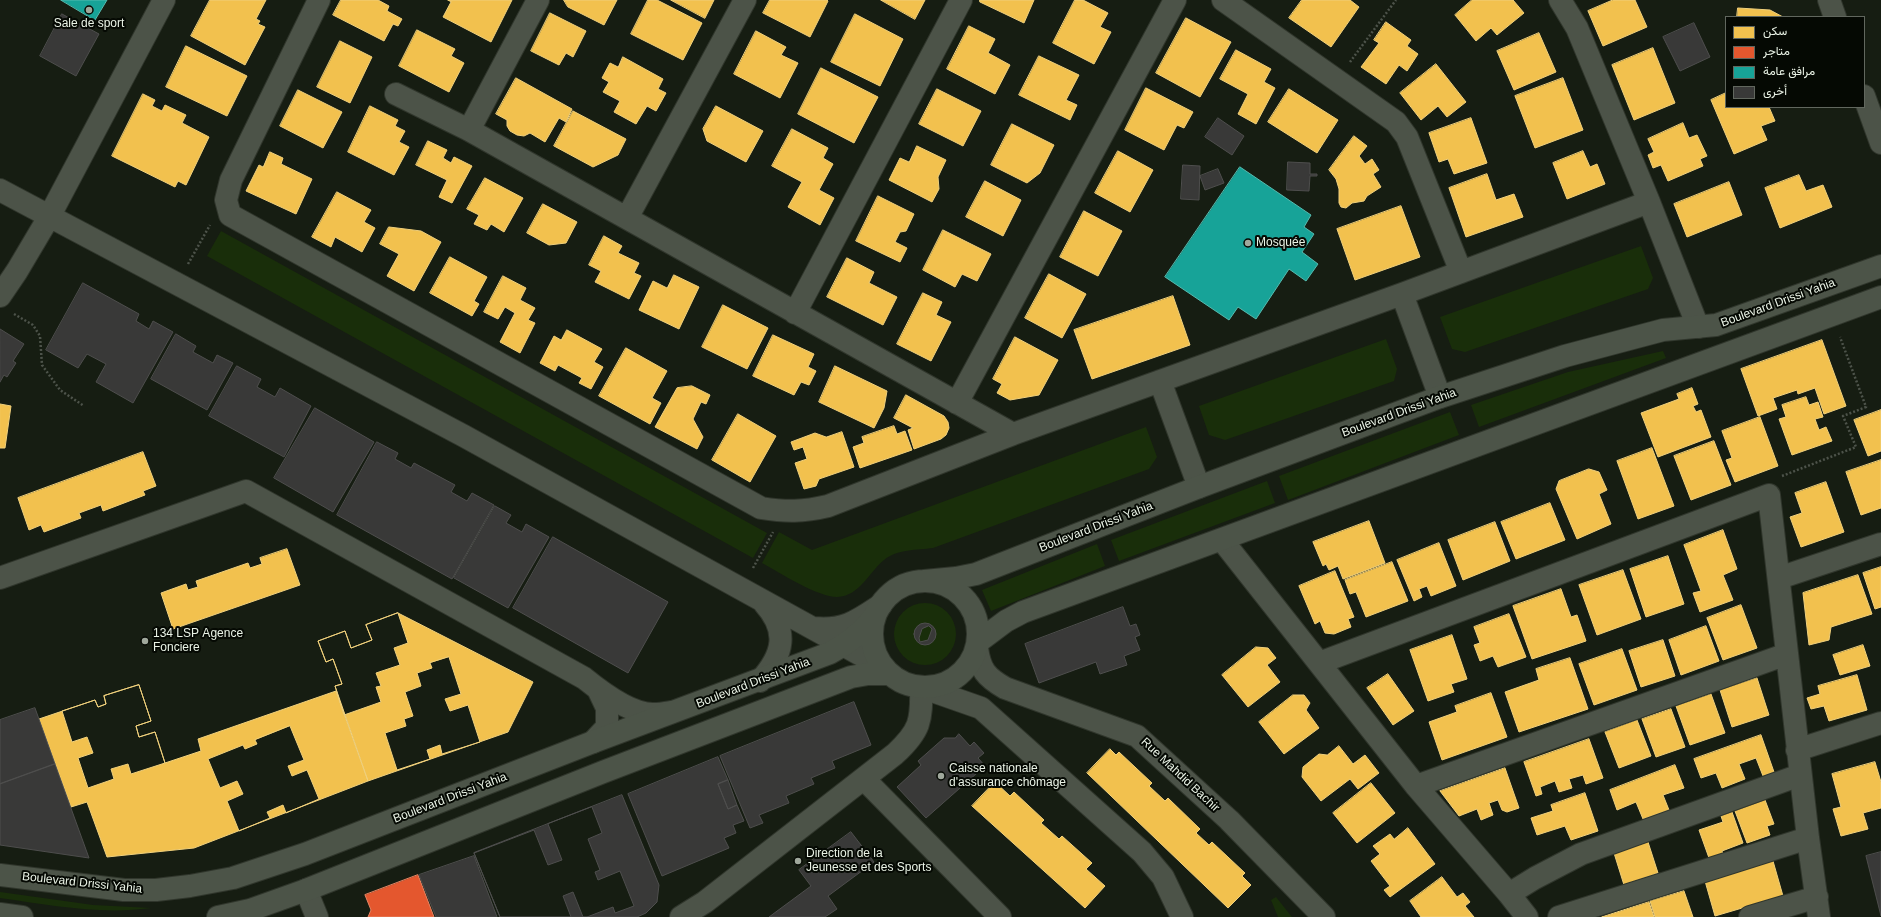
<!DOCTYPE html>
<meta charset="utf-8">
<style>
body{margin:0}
#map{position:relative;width:1881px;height:917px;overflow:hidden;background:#161d12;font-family:Helvetica,Vazirmatn,sans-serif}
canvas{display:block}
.legend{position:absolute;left:1725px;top:16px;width:140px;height:92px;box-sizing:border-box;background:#050903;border:1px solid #61675e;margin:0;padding:5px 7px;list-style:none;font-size:12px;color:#eaf3e6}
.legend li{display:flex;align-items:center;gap:8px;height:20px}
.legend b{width:20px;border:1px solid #61675e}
</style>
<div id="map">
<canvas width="1881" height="917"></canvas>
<ul class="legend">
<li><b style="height:11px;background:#f2c14e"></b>سكن</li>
<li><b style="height:11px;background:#e4572e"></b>متاجر</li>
<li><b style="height:11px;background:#17a398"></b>مرافق عامة</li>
<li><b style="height:11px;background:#393938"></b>أخرى</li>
</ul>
</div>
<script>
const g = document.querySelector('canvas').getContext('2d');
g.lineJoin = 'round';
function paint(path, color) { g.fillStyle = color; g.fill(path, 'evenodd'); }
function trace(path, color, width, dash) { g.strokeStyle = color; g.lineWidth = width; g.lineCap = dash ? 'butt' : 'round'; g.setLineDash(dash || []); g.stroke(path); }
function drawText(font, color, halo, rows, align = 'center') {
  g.font = font + ' Helvetica,sans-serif'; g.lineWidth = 4; g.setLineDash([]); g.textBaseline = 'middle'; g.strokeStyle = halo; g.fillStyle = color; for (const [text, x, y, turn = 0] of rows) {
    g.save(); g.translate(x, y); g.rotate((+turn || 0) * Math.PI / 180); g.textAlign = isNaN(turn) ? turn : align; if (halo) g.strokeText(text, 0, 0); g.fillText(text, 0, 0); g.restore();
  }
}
paint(new Path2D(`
 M221,231L767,533L753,558L207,256Z
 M1641,246L1653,278L1648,289L1465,352L1452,349L1440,317Z
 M1386,339L1397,369L1394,381L1225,440L1209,435L1199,406Z
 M1663,351L1666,358L1479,427L1471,405L1568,372Z
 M1450,412L1459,435L1288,500L1279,476Z
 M1146,427L1157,457L1149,469L933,548C917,550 897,549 884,560C868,573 860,596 837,597C818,597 780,573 762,563L779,532L812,550Z
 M1267,481L1275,503L1119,561L1111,540Z
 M1097,544L1105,566L991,611L982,590Z
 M894 634a31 31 0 1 1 62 0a31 31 0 1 1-62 0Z
 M0,892L93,905L151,908C100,915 50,905 0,898Z
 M1276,897L1292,917H1278L1271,900Z`), '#192e0a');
const homes = new Path2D(`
 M210,0H266L256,19L260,21L258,24L265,27L245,65L191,36Z
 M341,0H378L389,6L387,11L402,19L398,26L393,24L384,41L333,15Z
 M448,0H512L491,42L443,17L451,2Z
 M564,0H617L604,25L568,7Z
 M648,0H657L702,23L683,60L631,34Z
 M671,0H714L705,18Z
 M770,0H827L828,1L810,37L763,13Z
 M881,0H925L915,19Z
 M980,0H1034L1024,23L980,2Z
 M1075,0H1083L1108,13L1100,27L1111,32L1094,64L1053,43Z
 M1302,0H1350L1359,7L1331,47L1289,18Z
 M1472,0H1513L1524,13L1497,35L1491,28L1476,41L1455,15Z
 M1613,0H1635L1647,27L1603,46L1588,11Z
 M1738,8L1770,10L1783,17H1737Z
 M550,13L586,31L573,57L566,53L559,65L531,51Z
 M855,14L903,39L880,86L831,62Z
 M1186,18L1231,42L1200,97L1156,73Z
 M1386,22L1411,40L1407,46L1418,54L1407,71L1399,65L1386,84L1361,67L1379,43L1374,40Z
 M969,26L995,39L988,53L1010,65L995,94L947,69Z
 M417,30L455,49L451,56L464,63L449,92L399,66Z
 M756,31L786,47L781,55L798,63L780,98L734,74Z
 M1539,33L1556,72L1514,90L1497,51Z
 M340,41L372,57L350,103L317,87Z
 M186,46L247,76L227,116L166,87Z
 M1653,48L1675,103L1634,120L1612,65Z
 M1236,50L1271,69L1264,82L1275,88L1256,124L1238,114L1248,94L1220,79Z
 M1039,56L1079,75L1066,100L1077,105L1070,120L1019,95Z
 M623,57L663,79L658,89L666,93L656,111L647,106L636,124L614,112L620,101L603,92L609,82L602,78L610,63L618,67Z
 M1436,64L1466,102L1447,117L1438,106L1421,120L1400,93Z
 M821,68L878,97L854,143L798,114Z
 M516,78L572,109L566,122L559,118L545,142L530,133L524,136L517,135L510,131L507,126V120L496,114Z
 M1563,78L1583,130L1535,148L1515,96Z
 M1146,88L1193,112L1184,128L1177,125L1164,150L1125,130Z
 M937,89L981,111L963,146L919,124Z
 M1289,89L1338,120L1317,153L1268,122Z
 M298,90L342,112L323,148L280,126Z
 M1726,93V107H1769L1775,121L1761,126L1767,140L1734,154L1711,100Z
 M143,94L155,100L152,106L162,111L165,105L186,115L182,123L209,137L186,185L178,181L175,187L112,156Z
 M370,106L398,120L395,126L405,131L399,142L409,147L394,175L348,152Z
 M716,106L763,131L746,162L707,141L703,129Z
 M573,111L626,139L618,155L593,167L554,146Z
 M1471,118L1487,163L1454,174L1448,159L1439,162L1429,133Z
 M1683,123L1689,138L1697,135L1707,156L1700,159L1703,166L1668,181L1661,165L1653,168L1648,155L1654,152L1648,139Z
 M1012,124L1054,145L1040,173L1027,183L991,165Z
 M792,129L828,148L823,158L833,164L819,190L834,198L820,225L788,207L802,182L772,166Z
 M1354,136L1367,146L1359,156L1365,164L1372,159L1379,170L1373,174L1381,187L1367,196L1364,201L1352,203L1346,208L1341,207L1339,203V189L1336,179L1329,170Z
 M428,141L447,150L443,158L451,163L454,157L472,166L452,203L439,197L447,180L416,165Z
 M917,146L946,160L938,177L939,189L932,202L889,180L900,158L909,162Z
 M1118,151L1153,170L1130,212L1095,193Z
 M1583,151L1590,167L1597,164L1605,184L1567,199L1553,163Z
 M270,152L283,158L281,164L312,179L296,214L246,191L259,165L263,167Z
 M1487,174L1496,200L1514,194L1523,217L1466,237L1449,188Z
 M1799,175L1806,191L1823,185L1832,207L1780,228L1765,188Z
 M485,178L523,198L504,232L491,224L487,230L474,224L479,215L467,209Z
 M985,181L1021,200L1003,236L966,217Z
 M1729,182L1742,215L1687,237L1674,204Z
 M337,192L371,210L364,222L375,228L362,252L335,237L331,247L312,237Z
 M878,196L914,214L906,231L900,232L895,242L907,248L900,262L856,241Z
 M543,204L577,222L566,243L549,245L527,233Z
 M1401,206L1420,257L1355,280L1337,229Z
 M1084,211L1122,231L1098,276L1060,257Z
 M389,227L421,231L441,242L414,291L387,276L399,254L380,244Z
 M943,230L991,254L977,281L962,274L955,287L923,270Z
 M604,236L622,246L618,253L639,263L634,273L641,276L629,299L595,282L601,271L589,265Z
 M450,257L487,277L474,301L479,304L472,316L430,293Z
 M847,258L874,272L869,283L897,297L883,325L827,297Z
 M1049,274L1086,294L1062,338L1025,318Z
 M674,275L699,287L679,329L639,310L653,281L667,288Z
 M503,276L526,288L520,300L535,308L528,320L535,323L520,353L500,342L515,313L505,307L498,319L484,312Z
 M923,293L942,302L936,315L951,322L931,361L897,344Z
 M1173,296L1190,345L1092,379L1074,330Z
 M723,305L768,328L747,369L702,347Z
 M567,330L602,349L594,362L603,367L591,389L579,383L582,378L558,365L555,371L540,363L554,336L561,340Z
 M773,335L814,354L808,367L816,371L809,385L801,382L794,395L753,376Z
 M1015,337L1058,360L1039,395L1010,400L997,393L1002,384L993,379Z
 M1822,340L1846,406L1824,414L1815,388L1798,394L1797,390L1773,398L1777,409L1758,416L1741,369Z
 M626,348L667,371L652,398L661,403L650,424L599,396Z
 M835,366L887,391L884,408L874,428L819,402Z
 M692,386L710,395L706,404L701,402L693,419L703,437L697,449L655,427L677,388Z
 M1692,388L1698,404L1693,406L1696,412L1701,410L1711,437L1658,457L1641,413L1679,399L1677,394Z
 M906,395L944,416L948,422L949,428L946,435L941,439L914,449L908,430L913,428L894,418Z
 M1806,397L1809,405L1818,402L1823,417L1815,419L1819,430L1826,427L1832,441L1792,455L1779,419L1786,417L1782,405Z
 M0,404L11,406L5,448H0Z
 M1881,410V451L1868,456L1854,420Z
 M738,414L776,436L750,482L712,460Z
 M1760,417L1778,466L1735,482L1726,460L1732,458L1722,431Z
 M894,426L897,434L905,431L912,450L860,468L853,447L864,443L862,437Z
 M842,432L854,467L819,479L816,486L804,489L795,463L807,459L803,447L794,450L791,442L815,433L826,437Z
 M1714,441L1731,485L1691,500L1674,456Z
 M1652,448L1674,506L1638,519L1617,461Z
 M143,452L156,486L143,491L145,495L103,511L101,505L79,513L81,518L44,532L41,525L29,530L18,498Z
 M1881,460V508L1861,515L1846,472Z
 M1589,469L1599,472L1607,490L1599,494L1611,524L1577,539L1556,489L1559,481Z
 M1826,482L1844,532L1801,547L1790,517L1802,513L1795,493Z
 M1550,503L1565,540L1516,559L1501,522Z
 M1369,521L1385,563L1343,579L1338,566L1329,570L1326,564L1323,566L1313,542Z
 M1495,522L1510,561L1463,580L1448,540Z
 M1723,530L1737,569L1723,575L1733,600L1700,612L1693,593L1701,591L1684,545Z
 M1439,543L1456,586L1431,596L1427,586L1419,589L1422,597L1414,601L1397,560Z
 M287,549L300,585L173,629L161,593L186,584L188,590L198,587L196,581L248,563L250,568L262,564L260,558Z
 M1668,556L1684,604L1646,617L1630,569Z
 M1392,562L1408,601L1366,617L1356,592L1350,594L1345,580Z
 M1881,567V607L1875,609L1863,573Z
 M1623,570L1641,619L1597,635L1579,585Z
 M1335,571L1354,617L1348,619L1351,627L1334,634L1325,633L1320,621L1315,624L1299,586Z
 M1858,575L1872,614L1831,627L1829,640L1809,645L1803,593Z
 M1561,589L1571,617L1577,615L1586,641L1532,659L1513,606Z
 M1741,605L1757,648L1723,660L1707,618Z
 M398,613L533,682L508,732L368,781L335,686L342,684L333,659L326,662L318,641L345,631L351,648L372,640L366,625Z
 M398,613L408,643L394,648L400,665L376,673L381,686L376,687L381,702L344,715L335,686L342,684L333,659L326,662L318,641L345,631L351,648L372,640L366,625Z
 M1509,614L1526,657L1498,667L1493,656L1480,661L1474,645L1480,643L1474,627Z
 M1706,626L1719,661L1681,675L1669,640Z
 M1452,635L1467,679L1451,684L1454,692L1428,701L1410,650Z
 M1663,640L1675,676L1641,687L1629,651Z
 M1863,645L1870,666L1840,675L1833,655Z
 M1256,647L1268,648L1276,658L1267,665L1280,682L1248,707L1222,675Z
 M1622,649L1637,690L1594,705L1579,664Z
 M449,657L461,694L445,699L450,711L468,705L480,742L442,754L440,745L427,750L430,759L397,770L385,733L406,726L404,719L413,716L405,692L421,686L417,673L432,668L430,663Z
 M1570,658L1588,709L1519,732L1505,692L1539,680L1536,669Z
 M1388,674L1414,711L1393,725L1367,688Z
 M1857,675L1867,710L1829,721L1824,706L1811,709L1807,698L1820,694L1818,686Z
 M1757,678L1769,715L1732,727L1720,690Z
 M139,685L151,721L136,726L139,737L155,732L165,763L201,751L198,739L336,691L368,781L194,848L107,857L87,802L71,807L39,719L95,700L98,707L106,704L104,696Z
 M139,685L151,721L136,726L139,737L155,732L165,763L131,774L128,764L111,769L114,779L88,788L78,758L93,753L87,737L72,742L62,711L95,700L98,707L106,704L104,696Z
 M1491,693L1507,737L1442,760L1429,722L1457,712L1455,706Z
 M1711,694L1725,733L1690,745L1676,706Z
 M1293,695H1304L1310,703L1306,710L1319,728L1284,754L1259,722Z
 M1671,709L1685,747L1656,757L1642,719Z
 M1637,720L1651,756L1619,768L1605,732Z
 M290,726L304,760L288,766L292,776L307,770L319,799L286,813L283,805L267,812L270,818L239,831L227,801L243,794L237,781L220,788L208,759L243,745L245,749L257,744L255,740Z
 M1761,735L1774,772L1763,776L1756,758L1739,764L1745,779L1722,788L1716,773L1701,778L1694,759Z
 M1589,739L1603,778L1586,784L1583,775L1569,779L1572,788L1559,792L1555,781L1540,787L1542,794L1536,796L1524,762Z
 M1339,746L1353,764L1365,755L1379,773L1358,789L1350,779L1321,801L1302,777L1303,767L1319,754L1327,755Z
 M1110,749L1116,755L1119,752L1152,783L1149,786L1165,801L1168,798L1200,829L1196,833L1209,845L1212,842L1245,873L1242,876L1251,885L1228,908L1087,773Z
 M1875,762L1881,782V808L1863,813L1868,829L1841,836L1833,809L1841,807L1832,774Z
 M1675,765L1684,788L1663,795L1669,810L1643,819L1636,802L1617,810L1610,790Z
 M1505,768L1519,808L1507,812L1502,810L1498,800L1489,803L1493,815L1481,820L1477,809L1459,816L1440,791Z
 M995,782L1010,796L1014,792L1044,820L1041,823L1059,839L1062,836L1092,863L1086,869L1105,886L1085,908L972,806Z
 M1371,783L1395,813L1357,843L1333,813Z
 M1585,793L1598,831L1571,840L1565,826L1537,835L1531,818L1553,811L1551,805Z
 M1765,800L1774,824L1767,826L1770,835L1747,843L1735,811Z
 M1732,812L1743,843L1722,851L1723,854L1709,858L1699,830L1723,822L1721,816Z
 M1408,828L1435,864L1390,897L1384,890L1390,886L1371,861L1380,854L1373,846L1390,834L1394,839Z
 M1648,842L1658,873L1624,885L1614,853Z
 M1773,861L1783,896L1715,916L1705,881Z
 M1442,877L1457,897L1463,893L1470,902L1465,906L1474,917H1421L1410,901Z
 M1684,891L1693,917H1655L1650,901Z
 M1649,902L1654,917H1602Z`);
paint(homes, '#f2c14e');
trace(homes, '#f0d07c', 1);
const shops = new Path2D(`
 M418,875L434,917H368L371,910L365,895Z`);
paint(shops, '#e4572e');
trace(shops, '#e68665', 1);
const public = new Path2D(`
 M61,0H107L95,20Z
 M1240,167L1311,215L1304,227L1314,234L1302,252L1318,264L1306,281L1289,269L1256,319L1238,307L1229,320L1165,277Z`);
paint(public, '#17a398');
trace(public, '#56bbaf', 1);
const building = new Path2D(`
 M62,14L99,34L76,76L40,56Z
 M1694,23L1710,57L1680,71L1663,37Z
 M1218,118L1244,136L1232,155L1205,137Z
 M1288,162L1310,163V174H1317V176H1310L1309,191L1287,190Z
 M1183,165L1200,166L1199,200L1181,199Z
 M1218,169L1224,183L1205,190L1200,176Z
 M83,283L139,314L136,321L149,329L153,321L173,332L133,403L96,382L106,364L87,354L78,368L46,350Z
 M0,329L24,344L13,361L16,363L7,377L4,375L0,382Z
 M176,334L196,346L193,352L213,363L217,355L233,363L207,410L151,379Z
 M237,366L261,379L257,387L275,397L280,388L311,406L284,457L209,416Z
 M315,408L374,442L333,512L274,478Z
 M377,442L398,453L395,459L411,468L414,463L455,485L451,492L467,501L472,493L494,505L452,579L337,515Z
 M495,506L511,515L506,523L522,532L526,524L549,537L508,608L454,578Z
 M553,537L668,602L628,673L513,608Z
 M1123,607L1130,626L1136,624L1140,635L1135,637L1140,650L1124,656L1127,665L1100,674L1096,662L1039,683L1025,644Z
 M914 634a11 11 0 1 1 22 0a11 11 0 1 1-22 0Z
 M929,626L932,629L928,640L920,642L919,638L922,629Z
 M854,702L871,745L832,761L835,768L811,778L814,784L786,796L789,803L759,815L763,823L750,828L720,756Z
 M35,708L55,764L0,784V720Z
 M959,734L970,746L974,742L984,753L978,758L985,766L926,818L897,787L921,765L918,761L944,738H955Z
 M718,757L728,780L718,784L728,809L737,805L744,821L733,825L736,833L724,838L729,848L662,876L628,794Z
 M55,764L89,858L0,845V784Z
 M728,780L737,805L728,809L718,784Z
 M622,795L659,885L657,902L646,913L637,917H500L474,853Z
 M592,807L602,833L588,839L600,870L595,872L598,880L620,871L634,906L615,913L613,907L587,917H583L573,892L563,896L571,917H500L474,853L534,830L548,865L562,860L548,824Z
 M851,832L874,862L828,896L837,909L825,917H769L811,886L799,870Z
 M1881,852V916L1866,856Z
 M474,856L497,917H436L419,875Z`);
paint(building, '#393938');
trace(building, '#4e4e4d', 1);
const minor = new Path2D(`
 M319,0L231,180L226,200L230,215L761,508C786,512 803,512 828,506L1013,434L1402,294L1649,202
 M1223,0L1396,122L1407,137L1461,272
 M1560,0L1577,28L1649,202L1698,327
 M1829,0L1835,17
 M396,94L469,130L1013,434
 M1864,96L1881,143
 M469,130L538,0
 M0,190L464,436L883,667
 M627,218L745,0
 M1402,294L1440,397
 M0,296L17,271L49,217L164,0
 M795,313L961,0
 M1160,381L1199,487
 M957,403L1175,0
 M1222,540L1416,786L1509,894L1527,917
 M0,578L246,491L584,678C600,691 631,714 653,714C659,714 665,713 671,712
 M1779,578L1881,544
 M814,628C844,631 857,621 881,605
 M977,648C980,670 986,677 1005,688L1137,736L1229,820L1324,917
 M1319,663L1769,495L1808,838L1819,917
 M760,681C784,654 789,631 764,603
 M593,742L607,727V708L598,689
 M1797,750L1881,723
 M864,779L1000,917
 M1416,786L1787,654
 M306,890L317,917
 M1509,894L1535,878L1581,854L1800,775
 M681,917L705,902L895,754C920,731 922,721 921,687L981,708L1142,852L1163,877L1182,917
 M1559,917L1808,838
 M1750,917L1817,897`);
const secondary = new Path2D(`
 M872 634a53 53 0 1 1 106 0a53 53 0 1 1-106 0Z
 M924,581L956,578L976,574L1199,487L1440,397L1565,356L1663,330L1716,325L1881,266
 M978,642L1006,621L1023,612L1881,297
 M0,875L124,890H156L190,886L233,878L305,854L593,742L830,653C848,644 862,632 875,616
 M0,914L22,917
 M218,917L250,910L306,890L603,772L851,677L868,674H890`);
trace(minor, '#30362c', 24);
trace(secondary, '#30362c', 24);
trace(new Path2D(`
 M1350,62L1396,0
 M188,264L210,225
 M14,314L33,325L40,336L42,365L60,390L84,406
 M1782,476L1856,447L1843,416L1866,407L1840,337
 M753,568L773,532`), '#4d534a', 2.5, [2, 2]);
trace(minor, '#4c5348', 22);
trace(secondary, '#4c5448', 22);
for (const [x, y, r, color] of [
 [89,10,4,"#a0a89c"],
 [1248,243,4,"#a0a89c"],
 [145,641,4,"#a0a89c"],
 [941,776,4,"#a0a89c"],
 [798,861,4,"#a0a89c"]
]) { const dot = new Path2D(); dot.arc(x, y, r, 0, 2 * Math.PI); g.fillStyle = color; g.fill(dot); trace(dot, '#050903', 1.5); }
drawText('12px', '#eaf3e6', '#050903', [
 ["Sale de sport",89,24,"center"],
 ["Mosquée",1256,243],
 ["134 LSP Agence",153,634],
 ["Fonciere",153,648],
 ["Caisse nationale",949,769],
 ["d'assurance chômage",949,783],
 ["Direction de la",806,854],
 ["Jeunesse et des Sports",806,868]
], 'left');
drawText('12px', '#eaf3e6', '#050903', [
 ["Boulevard Drissi Yahia",1778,303,-20],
 ["Boulevard Drissi Yahia",1399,413,-20],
 ["Boulevard Drissi Yahia",1096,527,-21],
 ["Boulevard Drissi Yahia",753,683,-21],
 ["Rue Mahdid Bachir",1180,775,43],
 ["Boulevard Drissi Yahia",450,798,-21],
 ["Boulevard Drissi Yahia",82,883,6]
]);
</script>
